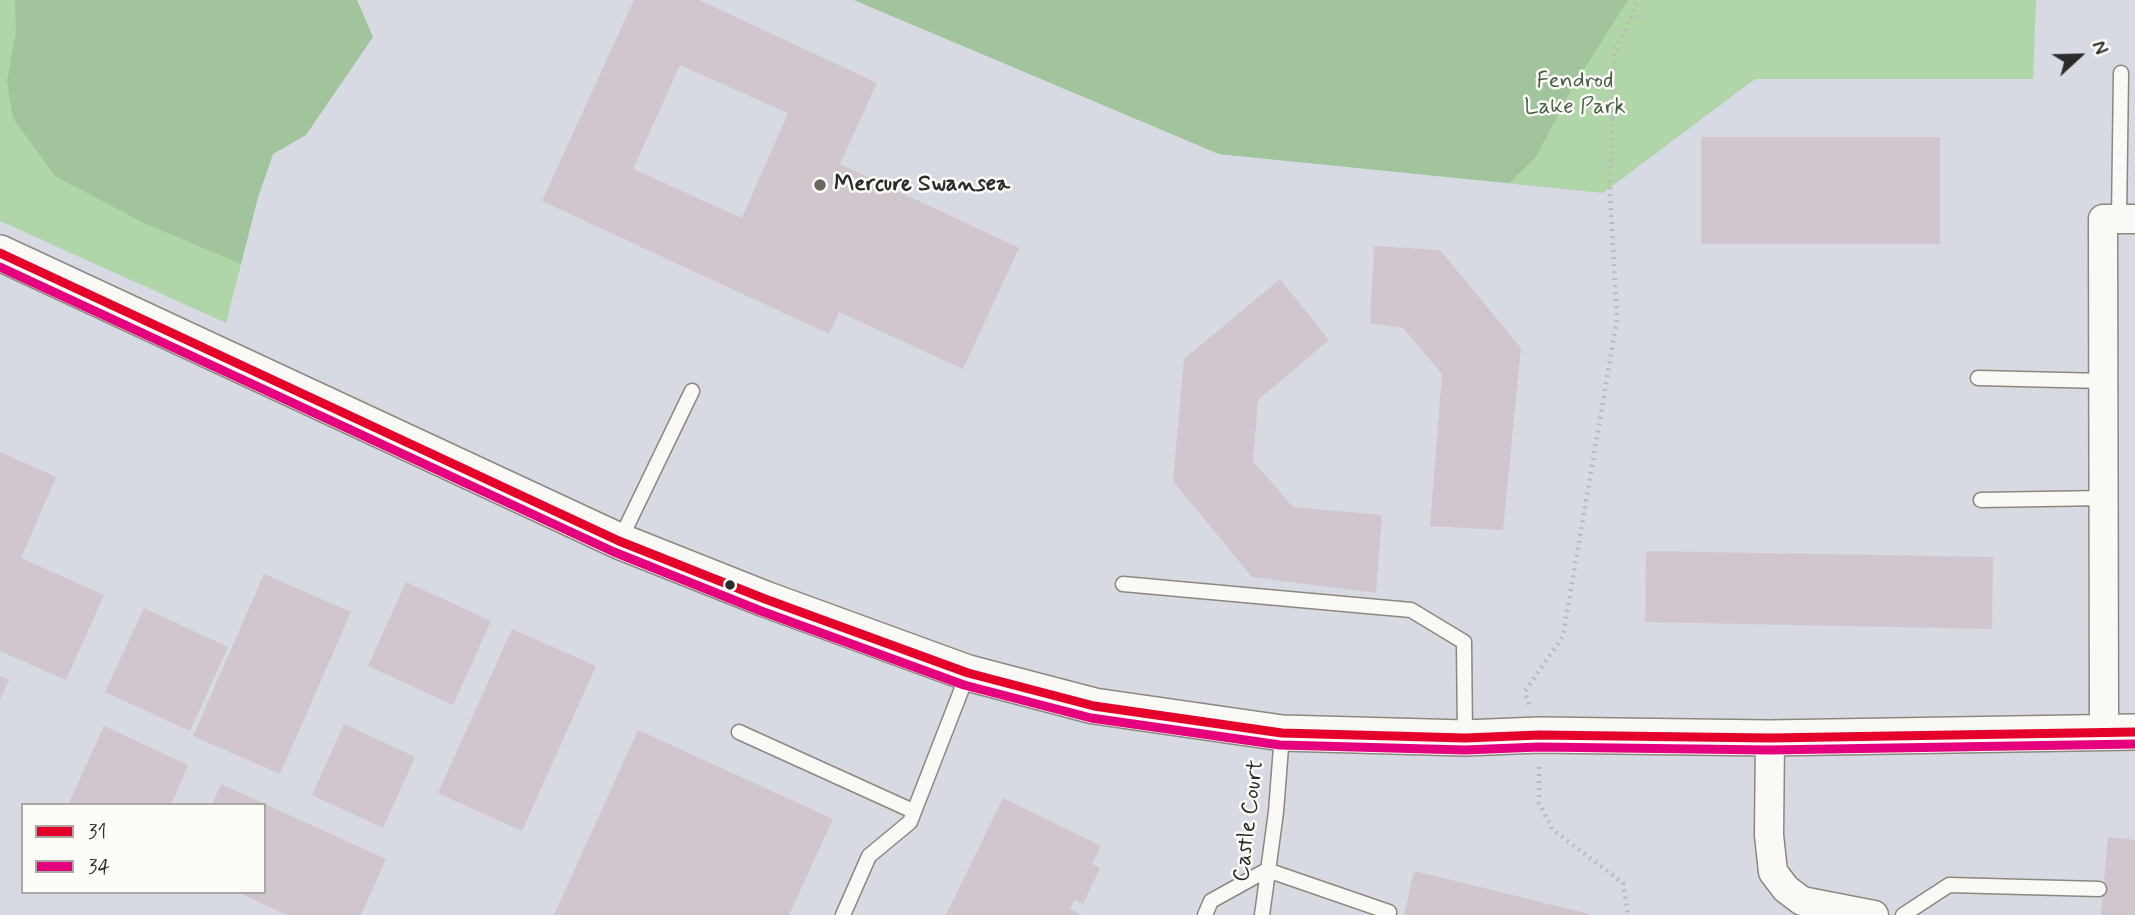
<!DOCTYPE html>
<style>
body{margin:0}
#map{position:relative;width:2135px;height:915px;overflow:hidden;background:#e3d8c6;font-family:Mynerve,sans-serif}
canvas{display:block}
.legend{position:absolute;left:21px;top:803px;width:245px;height:91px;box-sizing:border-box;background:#fdfcf7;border:2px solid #a9a8a5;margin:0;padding:9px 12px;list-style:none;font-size:21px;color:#2b2b2b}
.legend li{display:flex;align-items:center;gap:14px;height:35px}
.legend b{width:35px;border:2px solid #a9a8a5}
.north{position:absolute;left:2044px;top:21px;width:70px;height:70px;-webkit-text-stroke:5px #fdfcf7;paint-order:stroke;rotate:68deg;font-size:19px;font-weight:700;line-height:28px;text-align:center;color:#2b2b2b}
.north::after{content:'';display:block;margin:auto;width:24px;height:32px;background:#2b2b2b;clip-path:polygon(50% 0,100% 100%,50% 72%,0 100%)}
</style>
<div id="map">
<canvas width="2135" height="915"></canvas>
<ul class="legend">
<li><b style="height:9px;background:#e4002b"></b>31</li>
<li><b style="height:9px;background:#e5007d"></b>34</li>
</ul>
<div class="north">N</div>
</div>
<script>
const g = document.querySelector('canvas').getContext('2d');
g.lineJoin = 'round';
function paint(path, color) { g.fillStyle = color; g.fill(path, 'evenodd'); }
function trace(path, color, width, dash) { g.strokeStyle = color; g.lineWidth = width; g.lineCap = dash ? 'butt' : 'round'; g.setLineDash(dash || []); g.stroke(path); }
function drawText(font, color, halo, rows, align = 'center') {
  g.font = font + ' Mynerve,sans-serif'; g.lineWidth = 5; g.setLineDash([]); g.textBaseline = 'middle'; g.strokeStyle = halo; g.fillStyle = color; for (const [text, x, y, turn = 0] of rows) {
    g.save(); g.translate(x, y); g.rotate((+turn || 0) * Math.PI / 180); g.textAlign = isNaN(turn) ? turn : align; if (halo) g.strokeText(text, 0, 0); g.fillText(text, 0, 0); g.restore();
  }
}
paint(new Path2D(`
 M0,0H2135V915H0ZM23,805H264V892H23Z`), '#d7dae3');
paint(new Path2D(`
 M0,0H327L258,197L226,323L0,221Z
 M854,0H2036L2033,79H1755L1603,193L1219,154Z`), '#afd5a9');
paint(new Path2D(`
 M15,0H357L373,37L306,135L273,154L258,197L241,264L142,222L55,176L13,118L7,81L16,32Z
 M854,0H1628L1572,88L1536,157L1509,183L1219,154Z`), '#a1c49d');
paint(new Path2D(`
 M634,0H699L877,83L840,164L1019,248L963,369L839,312L829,334L542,201ZM680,65L788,113L742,218L633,169Z
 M1701,137H1940V244H1701Z
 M1374,246L1440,250L1521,348L1503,530L1430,526L1442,374L1403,328L1370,323Z
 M1280,279L1329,340L1258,400L1253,461L1293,507L1382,515L1376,593L1252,577L1173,481L1184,359Z
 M0,452L56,477L21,558L104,595L66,680L0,651Z
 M1646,551L1993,557L1992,629L1645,622Z
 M264,574L351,612L280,774L193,736Z
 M406,582L491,621L453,705L368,666Z
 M144,608L228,647L190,731L105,692Z
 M512,629L596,666L522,831L438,793Z
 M0,676L9,680L0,700Z
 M344,724L415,757L383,828L312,795Z
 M104,726L188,765L171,805H68Z
 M638,730L833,819L789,915H554Z
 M221,784L386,859L361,915H287L237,892H264V805H212Z
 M1003,798L1101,846L1092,864L1100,868L1083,904L1075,899L1070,909L1082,915H946Z
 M2108,837L2135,840V915H2101Z
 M1414,871L1590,914V915H1404Z`), '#d1c6cd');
const service = new Path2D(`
 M2119,219L2121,73
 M1978,378L2103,381
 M1981,500L2104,498
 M620,540L692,391
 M1123,584L1411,610L1464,642L1465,737
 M739,732L913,811
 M843,915L869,856L910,822L968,673
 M1205,915L1211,901L1267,870L1389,912
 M1262,915L1276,812L1282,734
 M1903,915L1949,885L2099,889`);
const minor = new Path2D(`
 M2104,731L2103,219H2135
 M1770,738L1769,835L1773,872L1786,889L1802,901L1874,915`);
const tertiary = new Path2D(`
 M0,253L619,541L765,599L968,673L1094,706L1282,733L1465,738L1539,735L1770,738L2135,732`);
trace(service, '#8d877e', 17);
trace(minor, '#8d877e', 31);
trace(tertiary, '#8d877e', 38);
trace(new Path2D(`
 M1529,704L1525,691L1563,636L1617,319L1610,194L1614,53L1639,0
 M1539,767V803L1553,830L1623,883L1628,915`), '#bcbab7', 4.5, [2, 5]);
trace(service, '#fbf9f6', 14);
trace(minor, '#fbf9f6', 28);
trace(tertiary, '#fbf9f6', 35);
trace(new Path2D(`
 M0,253L619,541L765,599L968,673L1094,706L1282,733L1465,738L1539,735L1770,738L2135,732`), '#e4002b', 9);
trace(new Path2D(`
 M0,267L614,552L761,611L964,685L1091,718L1280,745L1465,750L1539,747L1770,750L2135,744`), '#e5007d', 9);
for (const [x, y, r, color] of [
 [820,185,7,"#6b6861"],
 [730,585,6,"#2b2b2b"]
]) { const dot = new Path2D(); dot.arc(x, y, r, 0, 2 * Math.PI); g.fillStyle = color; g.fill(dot); trace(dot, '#fdfcf7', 2.5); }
drawText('23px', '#465d4a', '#fdfcf7', [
 ["Fendrod",1575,82],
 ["Lake Park",1575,108]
]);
drawText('bold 23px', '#2b2b2b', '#fdfcf7', [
 ["Mercure Swansea",834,185]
], 'left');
drawText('23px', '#2b2b2b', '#fdfcf7', [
 ["Castle Court",1250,821,-83]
]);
</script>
